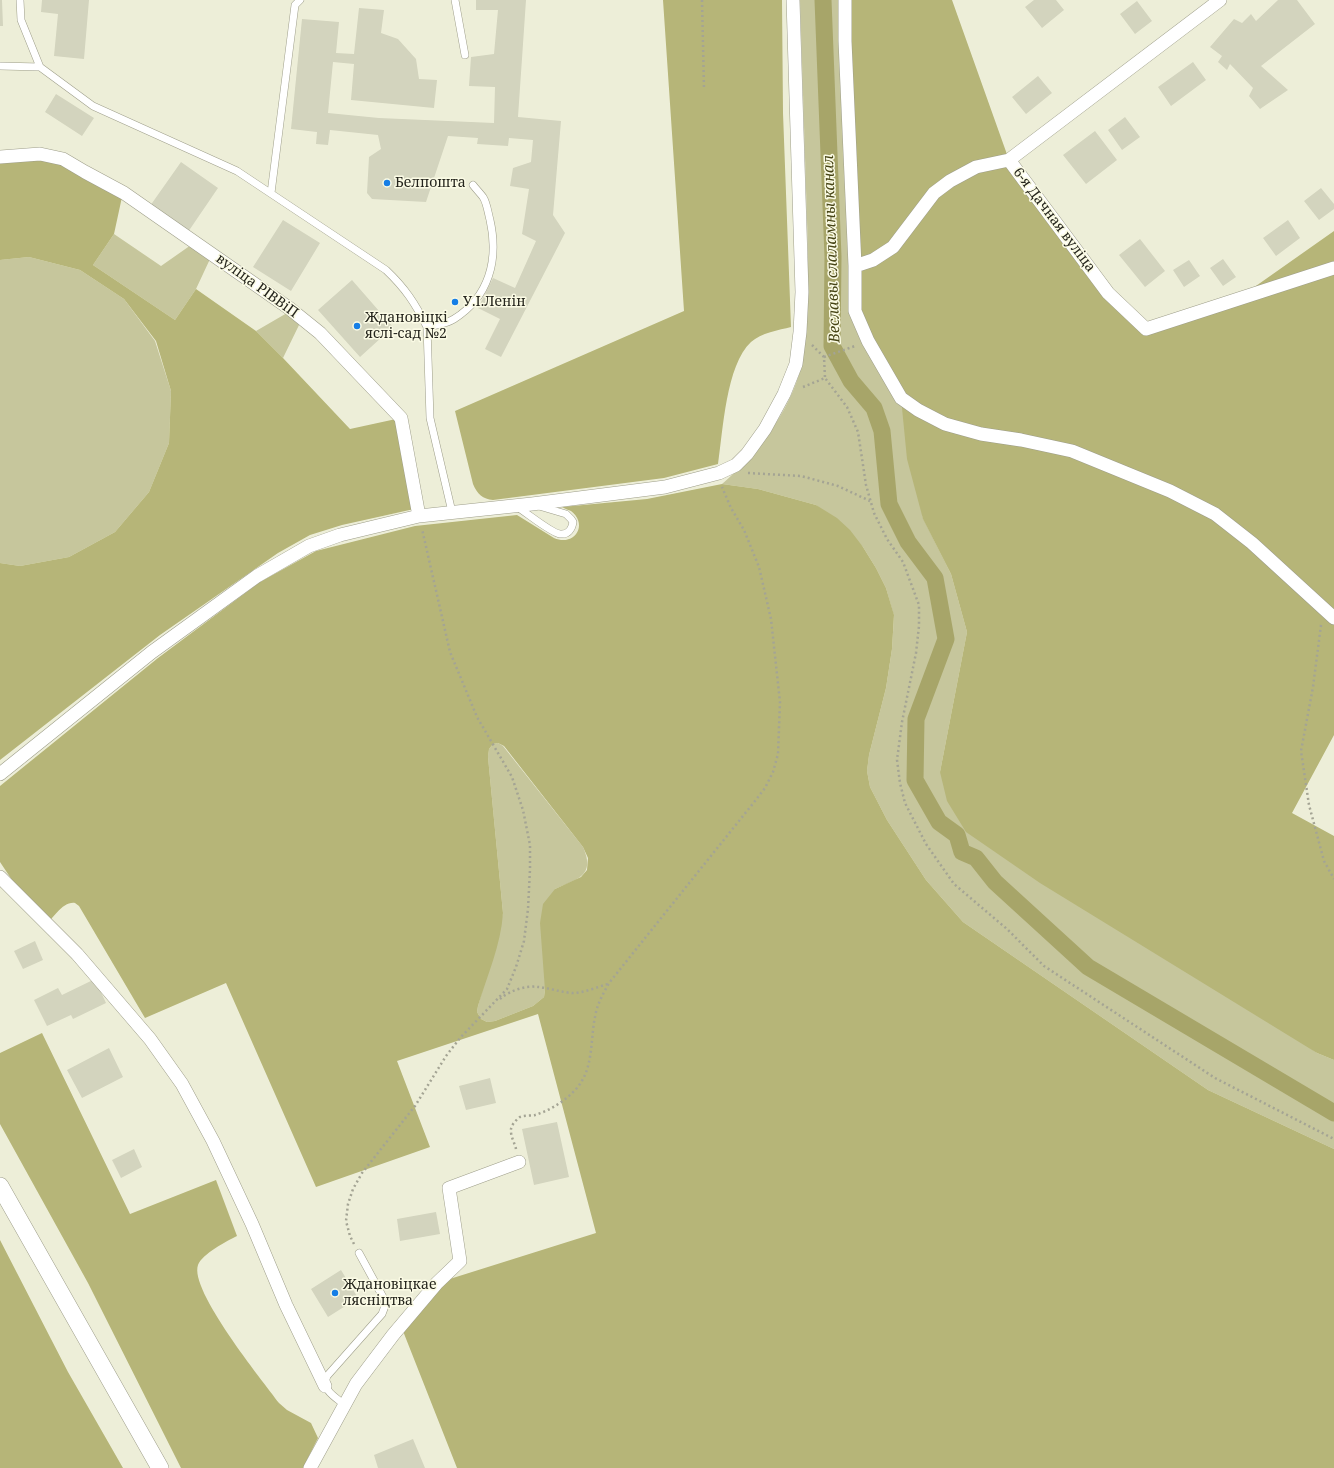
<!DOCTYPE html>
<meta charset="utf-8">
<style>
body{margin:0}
canvas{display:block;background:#edeed8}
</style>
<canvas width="1334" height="1468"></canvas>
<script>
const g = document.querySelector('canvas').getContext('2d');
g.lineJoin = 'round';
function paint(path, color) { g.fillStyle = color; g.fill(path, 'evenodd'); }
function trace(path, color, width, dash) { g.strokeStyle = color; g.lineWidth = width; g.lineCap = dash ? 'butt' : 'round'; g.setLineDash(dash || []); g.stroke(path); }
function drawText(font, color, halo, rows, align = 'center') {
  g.font = font + ' "Noto Serif",serif'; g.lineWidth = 3; g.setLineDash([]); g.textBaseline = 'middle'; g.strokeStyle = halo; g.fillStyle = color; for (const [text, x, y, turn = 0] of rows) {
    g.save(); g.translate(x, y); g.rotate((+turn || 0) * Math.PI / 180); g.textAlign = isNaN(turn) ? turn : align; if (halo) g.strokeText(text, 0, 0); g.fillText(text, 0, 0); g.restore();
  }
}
paint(new Path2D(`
 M800,0H842L902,406L923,518L951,574L967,632L940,772L1317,1053L1334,1060V1149L1208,1090L963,922L926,880L887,820L870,787L867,771L869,755L886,688L892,649L894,616L886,588L876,568L863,547L816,505L758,489L722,484C756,455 790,412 801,367C804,356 803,344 804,333C806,306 808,279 808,251Z
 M114,234L161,266L191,245L210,259L196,289L175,320L93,265Z
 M29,257L80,270L124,299L155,341L171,391L169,443L149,492L115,532L69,557L20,566L0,563V260Z
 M287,313L300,323L283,358L256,331Z
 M498,743L503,746L583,847C596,876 577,879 555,889L545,990L544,997L533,1006L495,1021L487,1022L481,1019L477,1012L478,1006L503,913L488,757L489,749L493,744Z`), '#c6c69c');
paint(new Path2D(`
 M663,0H782L783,113L791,327C779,330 761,333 751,342C726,365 723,431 718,464L664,478L493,500C483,499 477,494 473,484L455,411L684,311Z
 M847,0H952L1009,160L1108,293L1146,329L1236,300L1334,231V735L1292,813L1334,836V1060L1317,1053L1040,883L966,832L947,801L940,772L967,632L951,574L923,519L907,459L901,398L868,341L855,311L856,267L874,262L894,248L935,193L951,182L976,168L998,163L976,167L950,181L933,192L892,246L873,259L856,264L847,41Z
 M52,158L122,197L114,234L93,265L175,320L196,289L256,331L283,358L350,429L396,419L414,509L342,525L310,535L278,553L160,635L0,760V563L20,566L69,557L115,532L149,492L169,443L171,391L156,341L124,299L80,270L29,257L0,260V159Z
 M722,484L758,489L816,505L837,518L850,530L863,547L876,568L886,588L894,615L892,649L886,688L869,755L867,771L870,787L887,820L926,880L963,922L1208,1090L1334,1149V1468H457L401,1326L437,1283L596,1233L538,1014L397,1061L430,1147L316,1187L226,983L145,1018L79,906L75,903C63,901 52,919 44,928L0,862V786L158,658L260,582L316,551L415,526L517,515L554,538C574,547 589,525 571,511C569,510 565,509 562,507L647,499ZM498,743L504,746L583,847L588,858L587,870L581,877L555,889L543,904L540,923L545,990L544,997L533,1006L495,1021L487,1022L481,1019L477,1012L478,1006C487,976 501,945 503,913L488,757L489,749L493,744Z
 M42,1033L130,1214L216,1180L237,1236C227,1241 202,1254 198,1265C189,1290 262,1380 279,1403L287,1410L311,1423L318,1438L303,1468H181L88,1283L0,1124V1053Z
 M0,1240L68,1372L123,1468H0Z`), '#b6b578');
trace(new Path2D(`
 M823,0L833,257L832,346L851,381L874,408L882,431L889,504L908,542L935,578L946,639L916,719L915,780L939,822L957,835L962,852L976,858L995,882L1088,967L1334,1113`), '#a7a569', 17);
paint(new Path2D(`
 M0,0H2L3,26H0Z
 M42,0H89L84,59L54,56L58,14L41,12Z
 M476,0H526L518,117L561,121L553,215L565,233L501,357L485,349L500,319L478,308L493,278L515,288L536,241L522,234L529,189L510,186L513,168L531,162L533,140L509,138L508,146L477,144L478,138L448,136L426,202L372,199L367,193L369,157L381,149L378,135L330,130L328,145L316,144L317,132L291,129L302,19L339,22L336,53L354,54L359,8L384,10L381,33L398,39L416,59L419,79L437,80L434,108L351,100L354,64L333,62L328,113L379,118L494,123L495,87L469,86L471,57L494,54L498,10H476Z
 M1034,0H1056L1064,10L1042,28L1025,7Z
 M1278,0H1297L1315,24L1261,66L1288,90L1260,109L1249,96L1253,88L1230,64L1227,70L1218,62L1222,56L1210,47L1234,19L1242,23L1251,14L1256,21Z
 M1137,1L1152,21L1135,34L1120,14Z
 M1193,62L1206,80L1171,106L1158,87Z
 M1038,76L1052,93L1026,114L1012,97Z
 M56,94L94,118L82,136L45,112Z
 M1125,117L1140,137L1122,150L1108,130Z
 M1095,131L1117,160L1086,184L1063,155Z
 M181,162L218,188L188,232L150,206Z
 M1321,188L1334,204V209L1319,220L1304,201Z
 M283,220L320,243L291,291L253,267Z
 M1288,220L1300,238L1276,256L1263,238Z
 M1140,239L1165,271L1145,287L1119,255Z
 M1223,259L1236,277L1223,286L1210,268Z
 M1189,260L1200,276L1184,287L1173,270Z
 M352,280L393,327L360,357L318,310Z
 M35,941L43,960L23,969L14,951Z
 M95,979L106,1003L73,1019L71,1015L47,1026L34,1000L58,988L62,995Z
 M109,1048L123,1077L82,1098L67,1070Z
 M490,1078L496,1103L466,1110L459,1086Z
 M557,1122L569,1177L534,1185L522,1129Z
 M134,1149L142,1167L121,1178L112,1160Z
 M436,1212L440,1234L400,1241L397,1219Z
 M341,1270L358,1298L328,1317L311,1289Z
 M413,1439L425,1468H378L374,1455Z`), '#d3d4be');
const service = new Path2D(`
 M20,0L21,20L40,67
 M455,0L465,55
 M0,66L40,67L93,106L237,171L386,270C405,288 415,303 427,327
 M271,193L295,5L300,0
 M517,507C526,512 551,533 560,534C568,535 572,529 573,522L571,519L566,514L539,506
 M452,512L430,418L427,327C436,325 446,324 454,319C489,297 499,260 490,220C488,213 487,203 483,197C480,193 476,189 473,185
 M345,1405C335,1397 321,1390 327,1376L382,1314L385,1306L384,1299L359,1253`);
const minor = new Path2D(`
 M845,0V41L855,266L873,260L893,247L934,193L950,181L976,167L1009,160L1220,0
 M0,157L40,154L63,159L85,172L124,193L289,308L320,333L401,418L419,516
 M1009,160L1108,293L1146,329L1334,268
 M855,266V311L868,341L901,398L918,410L945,424L981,434L1021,440L1072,451L1170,491L1215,514L1252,543L1334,618
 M0,774L152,652L257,576L309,546L340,535L419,516L532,504L665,487L719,473L736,465L747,454L765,429L784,394L796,364L800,332L802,292L793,0
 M0,877L77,954L150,1039L182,1084L213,1141L252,1224L286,1305L325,1386
 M310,1468L356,1384L393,1335L437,1283L460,1261L449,1188L519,1162`);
const tertiary = new Path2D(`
 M0,1186L160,1468`);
trace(service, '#9e9e8a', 8);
trace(minor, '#9e9e8a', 14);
trace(tertiary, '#9e9e8a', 18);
trace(new Path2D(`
 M702,0L704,89
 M812,345L824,357L825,378
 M824,357L855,346
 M803,387L825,378L847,407L858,432L866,485L874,513L887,539L903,562L919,605V626L916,653L902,722L897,760L900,783L905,803L926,844L954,884L1007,929L1044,966L1215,1078L1334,1139
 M748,473L801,476L838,486L870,501
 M1321,625L1313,687L1301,751L1309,805L1324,861L1334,879
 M500,999C509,991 526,985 538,987C549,988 560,992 572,993C584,993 597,987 608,984
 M516,1149C515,1144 510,1135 511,1129C512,1124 516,1120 520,1117C525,1115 531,1116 535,1115C551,1110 565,1101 576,1089C594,1069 590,1041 595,1017C597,1004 603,994 609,983L755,801L765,788L773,772L778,754L780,702L771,619L759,567L744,530L731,508L722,487
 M354,1244L350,1236L346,1221L348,1204L353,1189L362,1173L415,1106L446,1056L460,1038L507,989L516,967L524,941L528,909L530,869V845L523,810L512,777L477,717L450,652L422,529`), '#a4a494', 2.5, [2, 3]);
trace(service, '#fff', 7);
trace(minor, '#fff', 13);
trace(tertiary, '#fff', 17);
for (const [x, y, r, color] of [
 [387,183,4,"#157ee6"],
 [455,302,4,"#157ee6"],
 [357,326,4,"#157ee6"],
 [335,1293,4,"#157ee6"]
]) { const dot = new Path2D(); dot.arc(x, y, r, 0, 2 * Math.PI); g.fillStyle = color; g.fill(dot); trace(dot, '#fbfbe5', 1.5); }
drawText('14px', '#25251d', '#fbfbe5', [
 ["Белпошта",395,183],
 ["У.І.Ленін",463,302],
 ["Ждановіцкі",365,318],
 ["яслі-сад №2",365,334],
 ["Ждановіцкае",343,1285],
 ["лясніцтва",343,1301]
], 'left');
drawText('14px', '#25251d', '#fbfbe5', [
 ["6-я Дачная вуліца",1054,220,53],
 ["вуліца РІВВіП",257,286,36]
]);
drawText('italic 15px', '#464415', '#fbfbe5', [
 ["Веславы слаламны канал",832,249,-92]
]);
</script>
